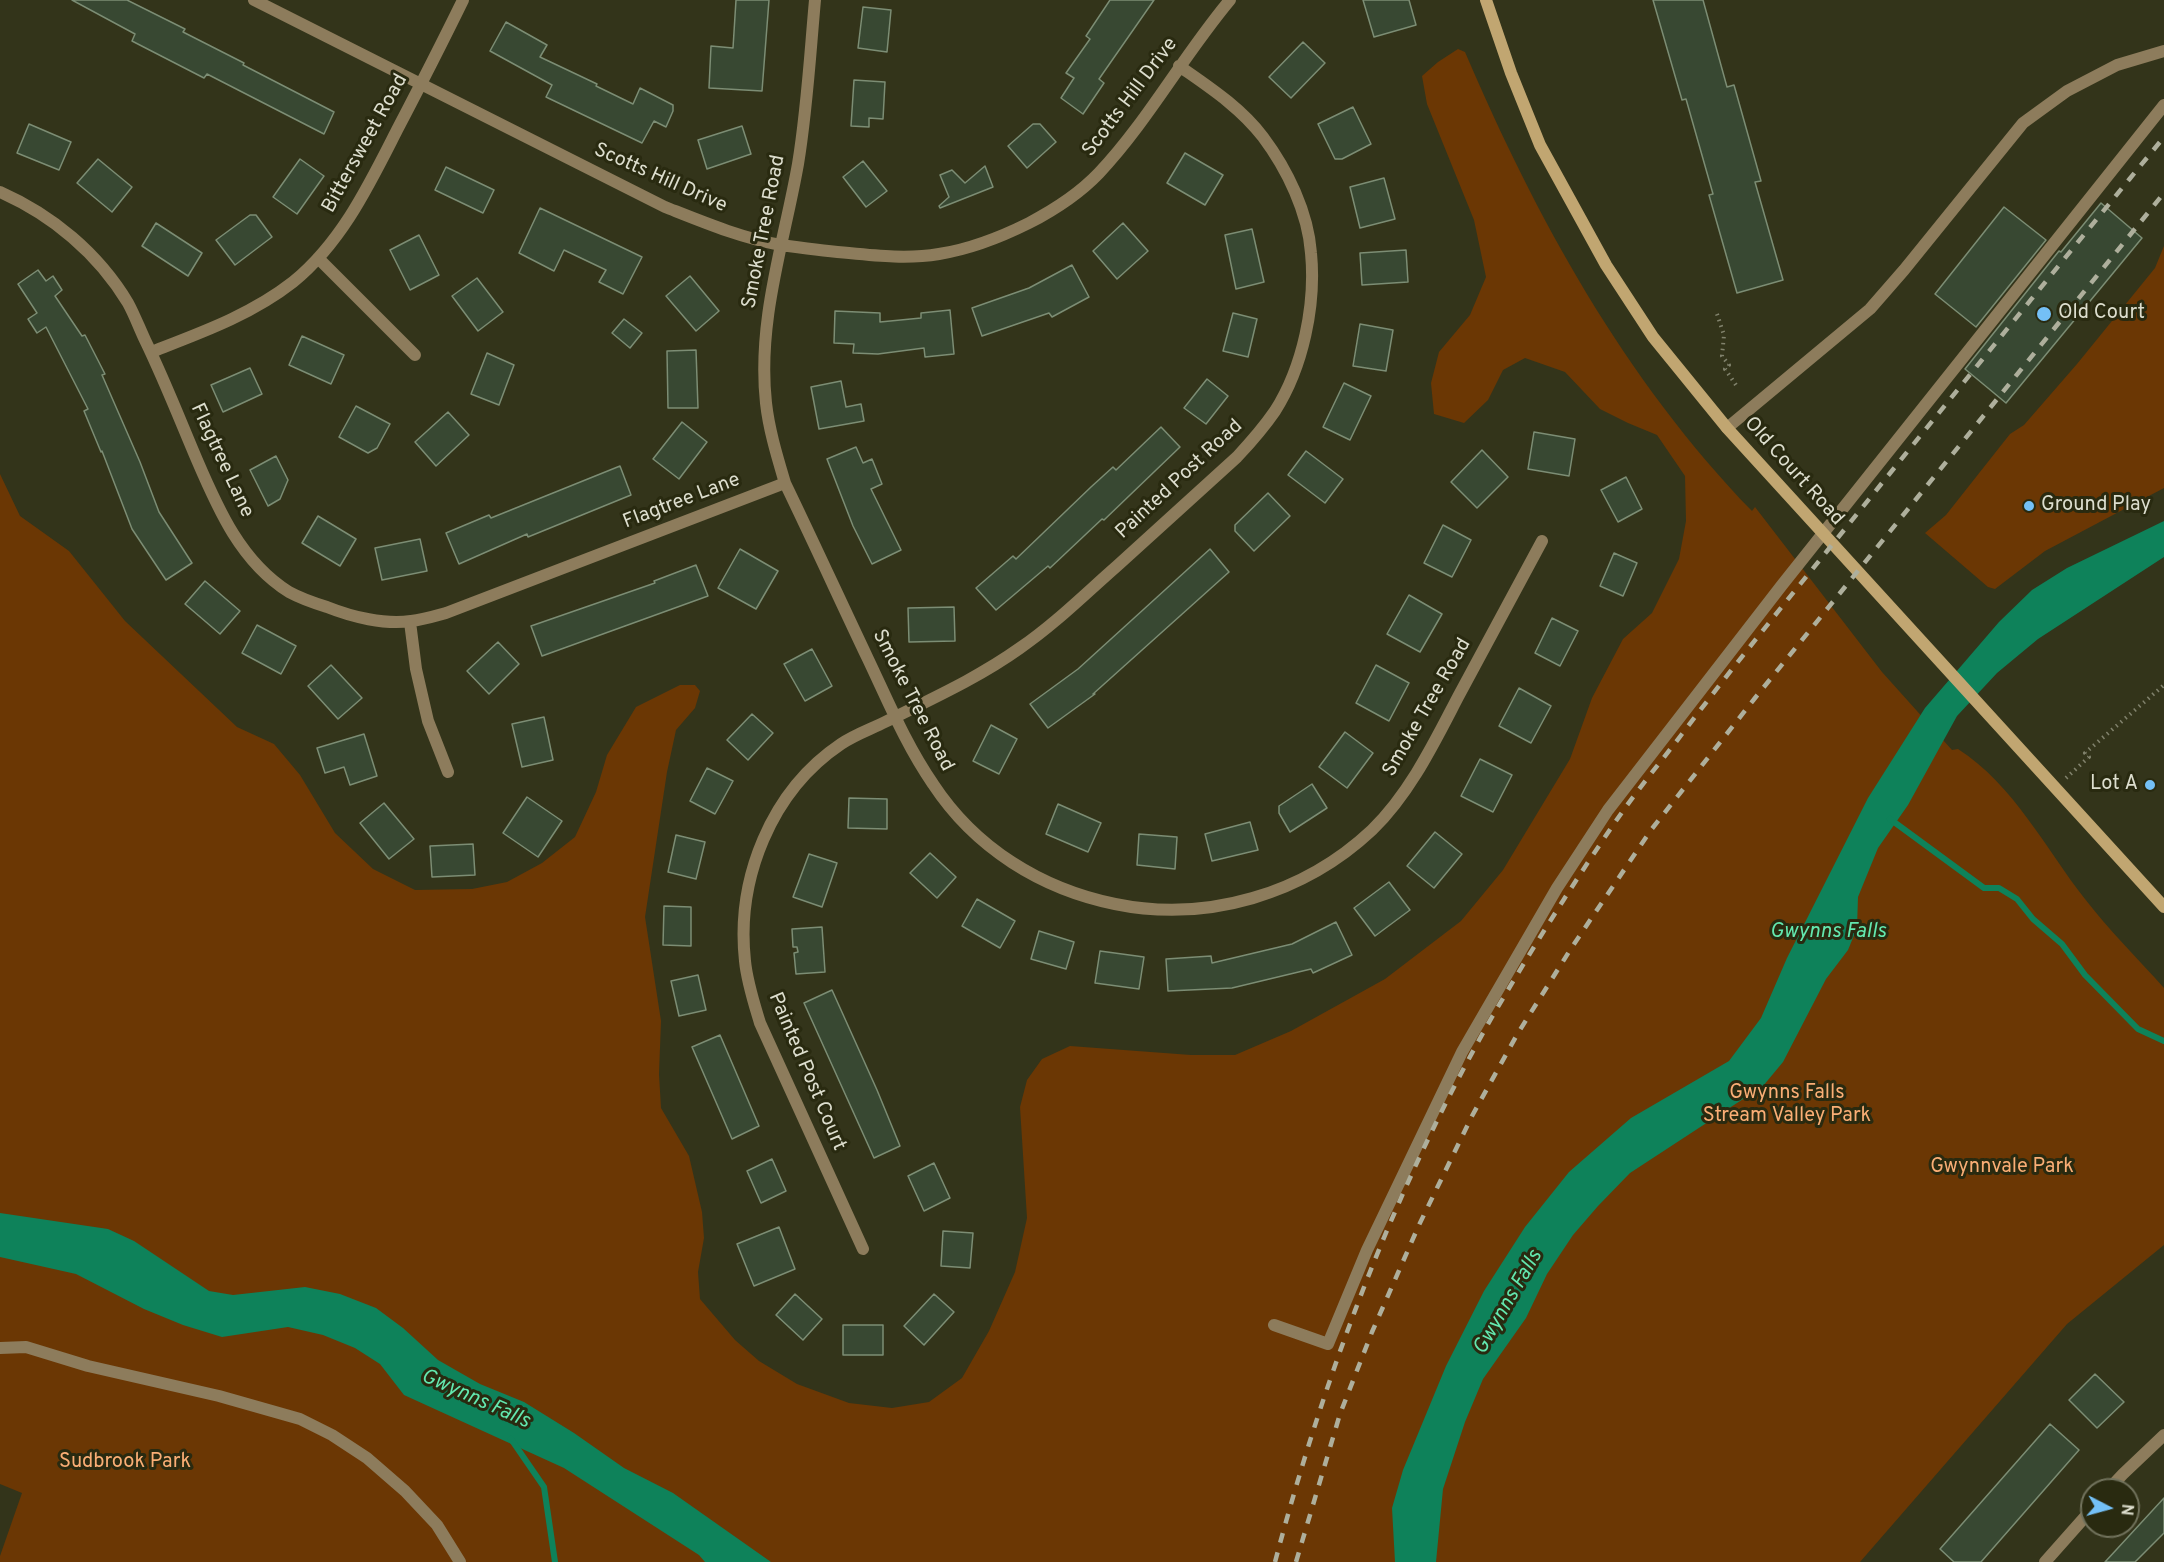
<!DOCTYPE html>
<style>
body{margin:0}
#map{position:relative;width:2164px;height:1562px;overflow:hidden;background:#33341a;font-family:Overpass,sans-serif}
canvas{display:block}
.north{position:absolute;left:2080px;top:1478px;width:60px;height:60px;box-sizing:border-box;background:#292a10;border:2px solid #71725c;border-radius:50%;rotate:96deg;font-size:16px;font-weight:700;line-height:24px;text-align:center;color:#dddece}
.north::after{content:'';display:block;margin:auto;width:21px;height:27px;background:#74c0f6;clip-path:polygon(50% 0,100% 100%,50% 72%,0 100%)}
</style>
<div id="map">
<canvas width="2164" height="1562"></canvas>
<div class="north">N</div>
</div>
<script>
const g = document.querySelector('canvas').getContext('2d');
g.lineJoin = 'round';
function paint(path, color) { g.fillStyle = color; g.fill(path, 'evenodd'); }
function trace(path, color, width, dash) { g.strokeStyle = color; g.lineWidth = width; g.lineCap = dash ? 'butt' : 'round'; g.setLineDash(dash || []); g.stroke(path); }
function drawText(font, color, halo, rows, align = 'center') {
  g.font = font + ' Overpass,sans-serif'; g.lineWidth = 6; g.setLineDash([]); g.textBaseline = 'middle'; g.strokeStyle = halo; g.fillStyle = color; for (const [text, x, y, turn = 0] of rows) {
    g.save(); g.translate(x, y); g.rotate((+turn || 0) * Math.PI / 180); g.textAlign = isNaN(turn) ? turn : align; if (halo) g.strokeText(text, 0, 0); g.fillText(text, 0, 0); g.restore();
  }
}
paint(new Path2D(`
 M1458,49L1465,52C1536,218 1625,380 1752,511L1755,507L1882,672L1952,750L1958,749C2014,785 2045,848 2085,899C2109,930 2138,959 2164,988V1245L2067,1324L1860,1562H0V1556L22,1493L0,1484V474L20,516L69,551L125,621L237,727L274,744L300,775L335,833L373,869L415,890L472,889L507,882L542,863L575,837L596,792L607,755L636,707L680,685H695L700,691L695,708L676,730L667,772L645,917L661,1021L659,1074L661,1108L689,1156L702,1212L704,1238L698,1272L700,1299L735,1340L759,1361L797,1384L849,1403L892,1408L929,1402L962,1378L989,1331L1015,1272L1027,1218L1020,1107L1027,1080L1042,1059L1070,1046L1191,1055H1235L1291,1031L1385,979L1461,921L1503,870L1570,759L1592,698L1623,639L1652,613L1679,559L1686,521L1685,476L1657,435L1628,423L1600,409L1565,372L1525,358L1503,370L1488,400L1464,423L1434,414L1431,383L1439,352L1470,315L1486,277L1474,220L1427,104L1422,76L1438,62Z
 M2164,246V488L2045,551L1995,589L1988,587L1925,533L1946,515L2010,434L2024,425L2077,364L2155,268Z`), '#6b3704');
paint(new Path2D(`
 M2164,521V557L2038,639L1997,673L1957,716L1908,805L1878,848L1858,897L1857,928L1848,950L1826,979L1783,1062L1763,1086L1630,1173L1598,1206L1573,1235L1547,1274L1526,1318L1483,1379L1465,1422L1443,1489L1436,1562H1395L1392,1508L1403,1470L1446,1366L1484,1291L1525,1227L1569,1172L1631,1118L1729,1061L1761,1018L1787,958L1868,798L1925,708L1999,622L2032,590L2067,568Z
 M0,1213L108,1229L134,1241L209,1291L233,1295L305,1287L340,1294L376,1308L403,1328L438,1360L480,1384L524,1402L574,1433L624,1468L673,1493L771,1562H705L699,1555L564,1468L404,1395L380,1364L355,1348L323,1335L288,1327L222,1337L183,1325L144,1309L76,1274L0,1257Z`), '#0e825a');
trace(new Path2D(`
 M1890,819L1984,888H1999L2017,899L2033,919L2062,944L2085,975L2138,1029L2164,1041
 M511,1439L544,1487L555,1562`), '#0e825a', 6);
const building = new Path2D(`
 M72,0H127L185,29L183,32L244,63L243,65L334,112L324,134L207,74L204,78L132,41L135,34Z
 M736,0H769L762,91L709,88L711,46L733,48Z
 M1110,0H1154L1099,79L1104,83L1083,114L1061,98L1074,78L1066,73L1090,39L1086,36Z
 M1363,0H1409L1416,25L1374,37Z
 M1653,0H1703L1727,87L1734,85L1761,181L1755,182L1783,280L1737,293L1709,195L1713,194L1686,99L1682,100Z
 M863,7L891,10L887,52L858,48Z
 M506,22L547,45L540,57L597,84L596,86L633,104L640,88L673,105V111L666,127L654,121L642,143L546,97L552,85L490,51Z
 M1303,42L1325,63L1291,98L1269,77Z
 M854,80L885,82L883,119L869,118V127L851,126Z
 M1353,107L1371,144L1342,159H1335L1318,124Z
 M29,124L71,142L59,170L17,153Z
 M1033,124H1040L1056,142L1027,168L1008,146Z
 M742,126L751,154L707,169L698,140Z
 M1185,153L1223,175L1205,205L1167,183Z
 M98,159L132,187L112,212L77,183Z
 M300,159L324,176L297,214L273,197Z
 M863,161L887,191L866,207L843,177Z
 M985,166L993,187L940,208L939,206L949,197L940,175L952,170L965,183Z
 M446,167L494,190L483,213L435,190Z
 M1384,178L1395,219L1360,228L1350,187Z
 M2101,203L2142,238L2006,403L1965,369L2059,251L2061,252Z
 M2004,207L2046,240L1976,327L1935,294Z
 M540,208L642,257L623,294L599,282L606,270L564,250L554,271L519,253Z
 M250,215H256L272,237L235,265L216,240Z
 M156,223L202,253L188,276L142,246Z
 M1123,223L1148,251L1117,279L1093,251Z
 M1252,229L1264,282L1236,289L1225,235Z
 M419,235L439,275L410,290L390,250Z
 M1406,250L1408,282L1362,285L1360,253Z
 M1072,265L1089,297L1052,317L1049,313L982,336L972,308L1029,288Z
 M38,270L46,281L53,276L62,290L55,296L82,336L85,335L105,374L102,375L140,462L159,512L192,563L166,580L132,529L102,451L101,452L84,411L88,409L46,327L37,333L28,319L37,313L18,284Z
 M690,276L719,311L696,331L666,296Z
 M477,278L503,312L478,331L452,296Z
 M950,310L954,354L925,357L924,348L878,354L853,353L854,344L834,343L835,311L880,313V322L921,318V313Z
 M1233,313L1257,319L1248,357L1223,351Z
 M624,319L642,333L630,348L612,333Z
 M1360,324L1393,330L1386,371L1353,366Z
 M302,336L344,355L331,384L289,365Z
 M696,350L698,408H668L667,351Z
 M487,353L514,365L499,405L471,394Z
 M250,368L262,394L223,412L211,385Z
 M1207,379L1228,396L1206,424L1184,408Z
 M841,381L846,407L861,404L864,421L819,429L811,387Z
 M1344,383L1371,396L1350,440L1323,427Z
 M356,406L390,424L377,448L368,453L339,437Z
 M448,412L469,435L436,466L415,442Z
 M682,422L707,442L679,479L653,459Z
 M1161,427L1180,447L1104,520L1102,519L1050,568L1048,566L996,610L976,588L1013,556L1016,559L1091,487L1113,467L1116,470Z
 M1534,432L1575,439L1569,476L1528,469Z
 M856,447L863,463L872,459L882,484L871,489L901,550L872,564L853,526L827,459Z
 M1482,450L1508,477L1477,508L1451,482Z
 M1306,451L1343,479L1325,503L1288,475Z
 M276,456L288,480L280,499L268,506L250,470Z
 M620,466L631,495L528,537L527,534L459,564L446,533L489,515L491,518Z
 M1626,477L1642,509L1618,522L1601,490Z
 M1268,493L1290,516L1254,551L1235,531V525Z
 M318,516L356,539L340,566L302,543Z
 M1443,525L1471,540L1452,577L1424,563Z
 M420,539L427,571L382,580L375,548Z
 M740,549L778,571L756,609L718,588Z
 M1210,549L1229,572L1093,694H1095L1048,728L1030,704L1078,669Z
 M1614,553L1637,563L1623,596L1600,586Z
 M696,565L708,596L542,656L531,626L655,583L654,581Z
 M205,581L240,611L220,634L185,604Z
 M1409,595L1442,614L1420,652L1387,634Z
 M954,607L955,641L909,642L908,608Z
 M1552,618L1578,631L1560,666L1535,653Z
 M257,625L296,646L281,674L242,653Z
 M498,642L519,664L489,694L467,671Z
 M812,649L832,686L805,701L784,664Z
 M331,665L362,698L338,719L308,686Z
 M1376,665L1409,683L1389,721L1356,703Z
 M1519,688L1551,706L1531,743L1499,726Z
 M752,714L773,733L748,760L727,740Z
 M544,717L553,760L522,767L512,724Z
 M991,725L1017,739L999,774L973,761Z
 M1345,732L1373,753L1347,788L1319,767Z
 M364,734L377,776L350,785L344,767L325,773L317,748Z
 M1480,759L1512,775L1493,812L1461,796Z
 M707,768L733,781L715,814L690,801Z
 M1312,784L1327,808L1290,832L1279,813V806Z
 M527,797L562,821L538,857L503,833Z
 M849,798L887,799V829L848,828Z
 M384,803L414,839L389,859L360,823Z
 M1058,804L1101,823L1088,852L1046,834Z
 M1250,822L1258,850L1212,861L1205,834Z
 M1435,832L1462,854L1434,888L1407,866Z
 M1139,834L1177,837L1175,869L1137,865Z
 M676,835L705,842L696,879L668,872Z
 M473,844L475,875L432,877L430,846Z
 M930,853L956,877L937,898L910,873Z
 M809,854L837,863L822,907L793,897Z
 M1389,882L1410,910L1375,936L1354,908Z
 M977,899L1015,921L1000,948L962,926Z
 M664,906L691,907V946L663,945Z
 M1336,922L1352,955L1313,973L1311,969L1232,988L1168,991L1166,959L1211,956L1212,963L1292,944Z
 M822,927L825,972L796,974L794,953L798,952L797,947H793L792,929Z
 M1039,931L1074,942L1066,969L1031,959Z
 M1100,951L1144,957L1139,989L1095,983Z
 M698,975L706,1010L679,1016L671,981Z
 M832,990L877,1090L900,1146L874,1158L804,1003Z
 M720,1035L759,1126L732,1139L692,1047Z
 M772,1159L786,1191L761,1203L747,1171Z
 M934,1163L950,1198L924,1211L908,1176Z
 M779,1227L795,1269L754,1286L737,1244Z
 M943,1231L973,1233L970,1268L941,1266Z
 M795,1294L822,1319L803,1340L776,1315Z
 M934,1294L954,1312L924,1345L904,1326Z
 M843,1325H883V1355H843Z
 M2095,1374L2124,1402L2097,1428L2069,1400Z
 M2050,1424L2079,1450L1981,1562H1954L1940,1549Z
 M2164,1498V1533L2135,1562H2105Z`);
paint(building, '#384832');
trace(building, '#7c8d74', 1.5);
trace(new Path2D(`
 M1717,314L1724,335L1722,356L1729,365L1725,369L1736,385
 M2066,778L2089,757L2085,753L2164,685`), '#81826c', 4, [1.5, 4.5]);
trace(new Path2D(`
 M1727,428L1870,309L1904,270L2023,123L2067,91L2117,65L2164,51
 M1274,1325L1328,1344L1367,1250L1462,1052L1557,888L1608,810L1782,585L2164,105`), '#8d7c5c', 12);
trace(new Path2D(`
 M0,1348L26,1347L88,1366L219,1396L300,1419L332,1435L367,1458L405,1491L437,1525L460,1562`), '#8d7c5c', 12);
trace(new Path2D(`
 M254,0L665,207C703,222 741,238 781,245C804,248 826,251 849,253C879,256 909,259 939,254C971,249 1001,237 1029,223C1054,210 1079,194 1099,173C1148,121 1183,56 1230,0
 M815,0C810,55 807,110 798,164C784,243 757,321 766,403C769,430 777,456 785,483C813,541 840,600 868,659C888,701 906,745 933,784C975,848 1041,889 1115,904C1207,923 1304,894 1372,830C1410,793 1434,743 1458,697C1486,645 1514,593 1542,541
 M0,192C52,215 98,253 128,303C134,314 139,327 145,340C164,379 180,420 197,460C218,509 241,562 289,592C300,598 314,603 327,607C352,617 385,625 411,621C423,620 435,616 446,613L785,483
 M318,258L415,355
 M151,352C200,333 251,315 293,282C342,242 369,185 397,130C420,86 442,43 463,0
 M410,622L416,669L428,721L448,772
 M863,1249L760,1023C754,1003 747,982 745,961C736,879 771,791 841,744C854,735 871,729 885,722C931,699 978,678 1020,648C1055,624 1085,594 1117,566C1157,530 1197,493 1237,457C1251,442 1264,427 1275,411C1303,367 1316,305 1311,253C1308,212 1287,169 1263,137C1240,107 1209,87 1179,66
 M2108,1490L2123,1474L2164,1435
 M2045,1562L2092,1509`), '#8d7c5c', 12);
trace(new Path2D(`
 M1486,0L1511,73L1540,145L1606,265L1653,337L1727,428L2164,907`), '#c1a671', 12);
trace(new Path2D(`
 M1275,1562C1325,1373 1395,1187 1492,1017C1533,947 1578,875 1625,808C1643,783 1663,759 1682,734C1732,668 1784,604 1836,540C1945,405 2054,271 2164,137
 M1296,1562L1340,1414L1372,1332L1419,1225L1472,1116L1518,1033L1572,947L1651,830L1755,698L2164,193`), '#aeaf9c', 4.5, [10, 10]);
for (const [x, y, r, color] of [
 [2044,314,8,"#74c0f6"],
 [2029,506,6,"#74c0f6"],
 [2150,785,6,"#74c0f6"]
]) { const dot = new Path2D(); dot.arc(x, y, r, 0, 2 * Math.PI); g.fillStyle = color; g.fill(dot); trace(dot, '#292a10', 2); }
drawText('20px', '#dddece', '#292a10', [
 ["Scotts Hill Drive",1131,98,-53],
 ["Bittersweet Road",366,144,-61],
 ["Scotts Hill Drive",660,179,24],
 ["Smoke Tree Road",765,232,-79],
 ["Flagtree Lane",221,461,65],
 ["Old Court Road",1793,472,48],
 ["Painted Post Road",1180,480,-43],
 ["Flagtree Lane",682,502,-21],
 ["Smoke Tree Road",912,701,63],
 ["Smoke Tree Road",1428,708,-60],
 ["Painted Post Court",806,1072,67]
]);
drawText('20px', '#dddece', '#292a10', [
 ["Old Court",2058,314],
 ["Ground Play",2041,506],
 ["Lot A",2138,785,"right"]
], 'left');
drawText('20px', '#faae75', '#292a10', [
 ["Gwynns Falls",1787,1094],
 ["Stream Valley Park",1787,1117],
 ["Gwynnvale Park",2002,1168],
 ["Sudbrook Park",125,1463]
]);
drawText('italic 21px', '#63e8af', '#292a10', [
 ["Gwynns Falls",1828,933],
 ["Gwynns Falls",1509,1303,-60],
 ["Gwynns Falls",475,1400,24]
]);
</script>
